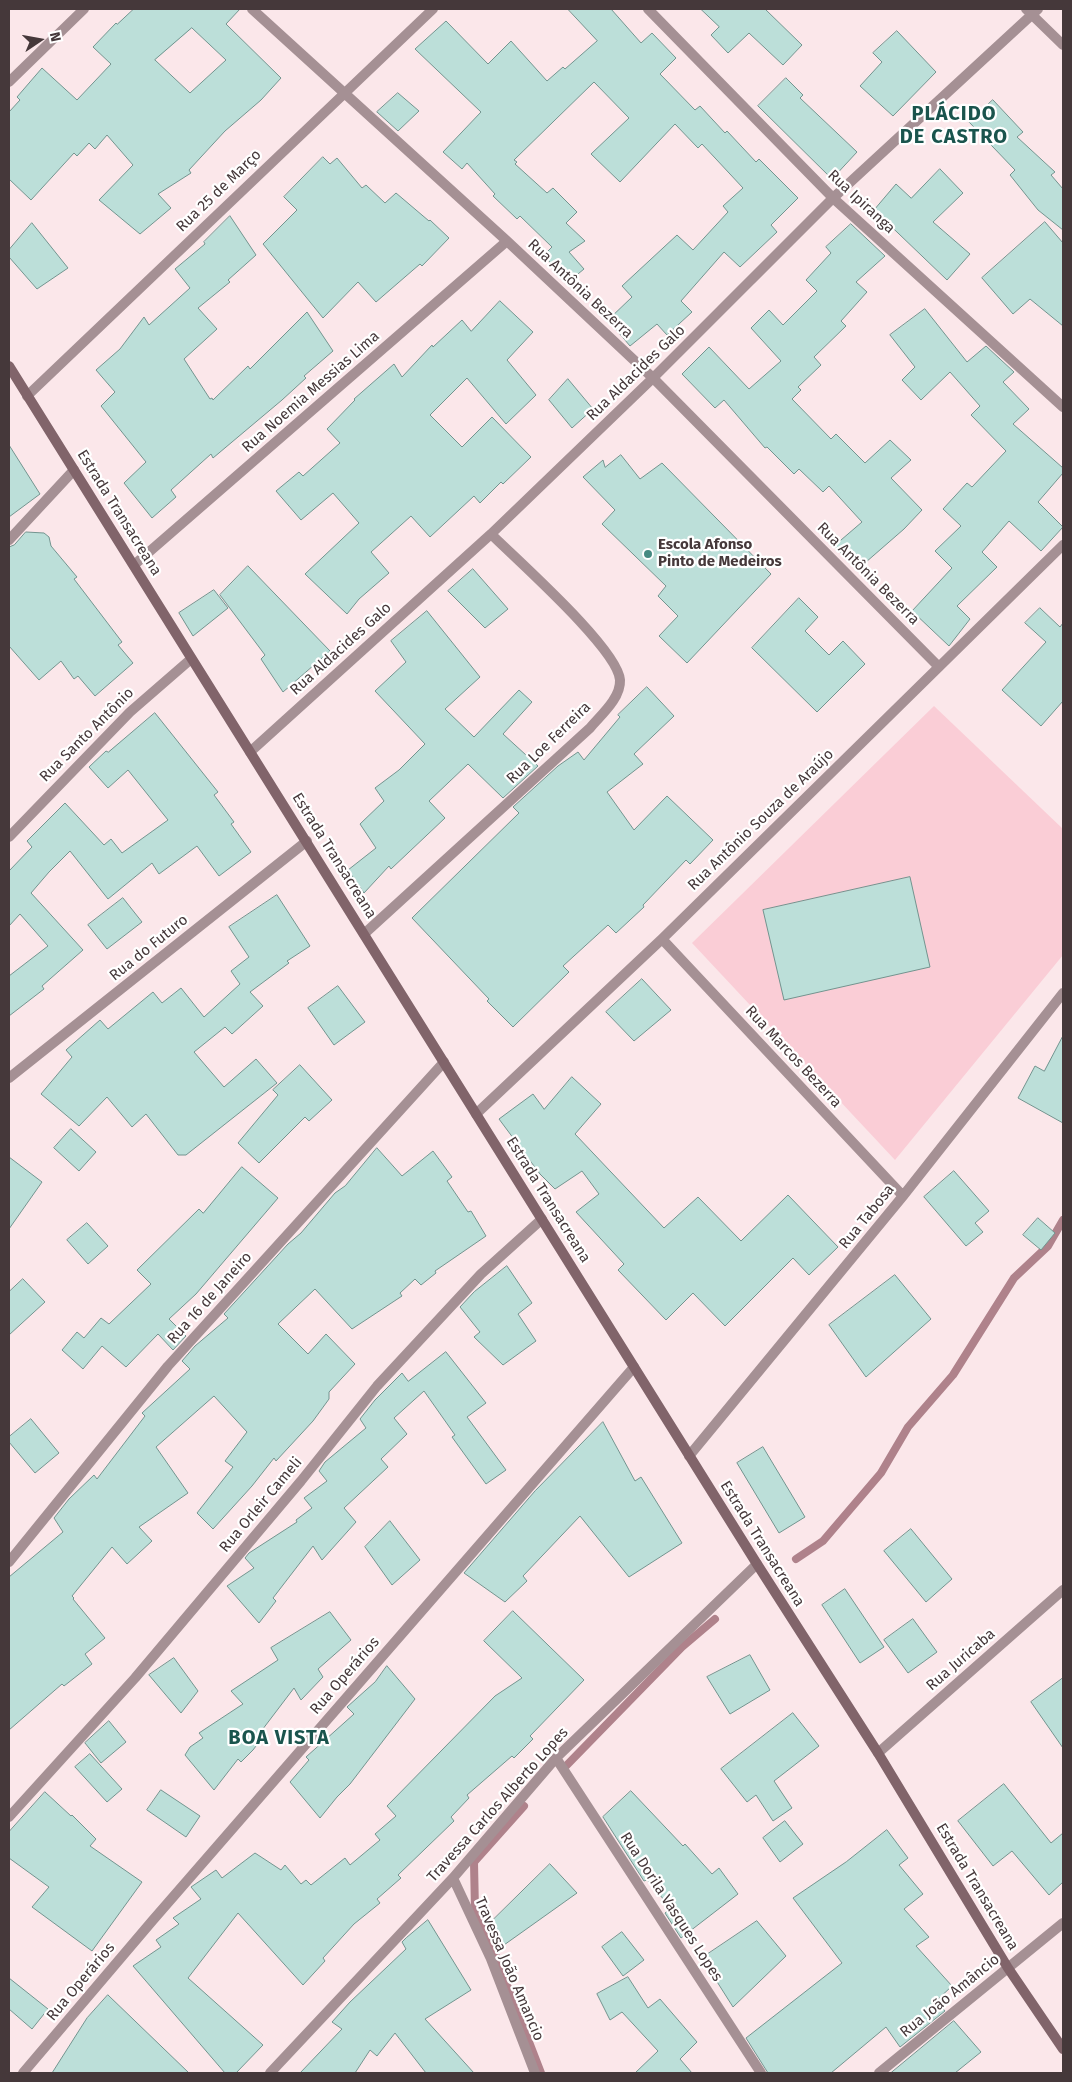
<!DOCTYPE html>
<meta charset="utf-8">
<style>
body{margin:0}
#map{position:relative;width:1072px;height:2082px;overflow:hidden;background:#fbe7ea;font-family:"Fira Sans",sans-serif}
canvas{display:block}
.frame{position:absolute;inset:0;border:10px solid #45383a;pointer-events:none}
.north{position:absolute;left:15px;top:15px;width:50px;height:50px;-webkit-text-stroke:4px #fff;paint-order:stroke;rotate:78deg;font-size:14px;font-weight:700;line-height:20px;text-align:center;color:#45383a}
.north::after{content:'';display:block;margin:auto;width:18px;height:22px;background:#45383a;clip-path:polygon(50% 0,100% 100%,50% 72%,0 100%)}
</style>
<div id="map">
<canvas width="1072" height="2082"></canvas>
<div class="frame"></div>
<div class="north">N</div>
</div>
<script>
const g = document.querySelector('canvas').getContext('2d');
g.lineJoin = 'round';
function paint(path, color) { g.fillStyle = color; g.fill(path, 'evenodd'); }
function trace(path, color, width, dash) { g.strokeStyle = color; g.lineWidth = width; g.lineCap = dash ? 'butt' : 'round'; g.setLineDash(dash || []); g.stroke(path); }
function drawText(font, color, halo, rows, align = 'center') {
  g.font = font + ' "Fira Sans",sans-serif'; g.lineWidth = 4.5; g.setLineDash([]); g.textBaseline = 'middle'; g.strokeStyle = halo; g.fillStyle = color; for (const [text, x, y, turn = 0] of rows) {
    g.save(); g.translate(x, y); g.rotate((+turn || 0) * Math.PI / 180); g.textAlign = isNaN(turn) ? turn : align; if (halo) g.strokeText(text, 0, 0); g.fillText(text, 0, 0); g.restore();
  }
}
paint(new Path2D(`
 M934,706L1063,829V955L895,1160L692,943Z`), '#facdd6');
trace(new Path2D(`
 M796,1559L823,1541L881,1473L908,1427L953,1375L1014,1278L1048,1246L1063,1220
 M564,1768L682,1647L715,1619
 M524,1806L474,1862L475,1911L490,1941L541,2073`), '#af828b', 8);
const building = new Path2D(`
 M134,9H240L226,24L281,78L261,100L225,131L189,170L191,173L158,194L171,208L140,234L99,200L133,165L107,135L95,149L89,143L77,156L74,153L31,200L9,179V112L20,100L17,97L42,68L77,100L111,64L93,47L116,23L117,24ZM192,28L226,60L190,93L155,60Z
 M568,9H611L641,43L652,33L676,58L660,74L695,110L700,106L725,133L727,131L756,162L759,159L798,198L771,225L777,232L740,267L724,252L681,301L692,312L667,335L657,324L630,346L608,320L632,297L622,286L677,235L693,250L728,212L723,206L743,188L702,144L698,148L675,124L620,182L591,154L629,118L594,82L514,160L517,162L515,164L547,193L553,188L577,212L566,223L585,241L569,252L584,269L567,283L544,255L552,247L520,216L517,219L493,196L495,194L467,163L462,169L443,152L481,112L415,49L446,21L488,64L511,41L547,81L563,67L565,69L597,41Z
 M701,9H765L802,45L783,65L749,33L728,53L711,35L719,27Z
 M897,31L936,72L893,116L860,86L882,62L873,53Z
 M786,78L803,95L800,98L857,152L832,179L758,106Z
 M398,93L419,111L398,131L377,112Z
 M993,100L1023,132L1017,137L1055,172L1051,175L1063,189V230L1038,210L1010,175L1015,170L969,122Z
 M323,157L330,164L337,158L362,188L366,185L385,203L396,193L429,221L430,220L449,238L422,266L420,264L376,302L358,282L323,318L263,244L297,210L284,197Z
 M940,169L963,193L933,222L970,254L947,280L874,210L896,184L911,198Z
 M230,216L256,255L228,280L230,282L198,308L217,329L184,359L210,399L212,398L213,400L248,366L250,369L307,312L333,351L304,376L306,378L282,400L213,458L211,454L171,490L176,497L152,518L124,483L146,462L101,406L115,392L96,370L120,349L144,317L149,325L190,288L175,269L205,244L204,242Z
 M1045,222L1063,243V326L1030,299L1013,314L982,278Z
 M32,223L68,268L37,289L9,257V250Z
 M851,224L885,256L856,282L867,292L841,321L846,326L814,357L821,365L798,387L801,390L792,399L831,439L836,434L865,463L890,440L911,460L891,478L922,510L904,529L858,569L834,546L862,522L829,486L823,492L799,469L794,474L767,447L765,448L724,400L715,408L682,374L709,347L749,389L781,361L751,328L769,310L783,325L817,291L806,280L831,253L826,247Z
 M500,301L533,332L507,360L536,395L506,424L467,378L430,415L462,447L492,417L531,457L503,484L501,482L480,503L474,496L430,537L411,516L371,552L389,573L359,599L347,614L305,574L359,523L333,493L301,520L276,491L299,472L303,476L340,443L327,429L355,400L354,399L394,364L402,377L432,345L433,347L462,320L471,331Z
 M925,309L967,362L986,346L1014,372L1003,382L1029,409L1013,424L1063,468V473L1038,502L1063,527L1041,551L1009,521L982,552L997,567L957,606L970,619L949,646L912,611L952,568L935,551L961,526L943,509L967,483L972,487L1006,451L971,415L980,406L950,372L921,400L902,380L915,367L890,335Z
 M568,379L593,409L572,428L549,400Z
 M9,445L40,494L9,517Z
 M621,455L640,479L662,463L771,574L687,663L659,636L678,616L658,596L666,586L602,524L615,510L583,477L603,460L605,467Z
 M26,532L44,533L49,537L51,546L77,577L74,579L122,642L118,645L133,663L95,696L78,676L74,679L61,661L39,680L9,646V547L14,545Z
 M248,566L330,651L283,692L261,659L265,655L220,595Z
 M473,569L508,609L485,628L448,591Z
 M214,590L228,608L193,636L179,613Z
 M799,598L818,617L805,631L829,655L843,641L865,664L817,712L752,648Z
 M1040,608L1060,627L1063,623V701L1041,726L1002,690L1046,642L1025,623Z
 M427,611L480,677L445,709L474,737L519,690L532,702L503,734L538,766L503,798L468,764L429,801L445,818L391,869L389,866L364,893L348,870L376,848L360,824L384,801L375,788L399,770L425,744L375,691L406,662L391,641Z
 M647,687L674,716L634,754L643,764L607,792L634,830L667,796L713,840L690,864L686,860L643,905L644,907L616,933L608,925L563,966L569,972L513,1027L487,1001L489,999L412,918L519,813L513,807L558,766L578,752L584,760L620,717L618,715Z
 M155,713L218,792L214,795L234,822L231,824L251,852L219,876L197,846L159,874L152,863L108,899L70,851L49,872L31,893L83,950L42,986L44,989L9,1016V976L48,946L20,914L9,926V871L32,847L27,841L65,803L104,845L111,839L122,853L168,820L128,770L108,788L89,767L106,751L108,752Z
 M910,877L930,967L784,1000L763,910Z
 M277,895L310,946L287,961L289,963L250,992L263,1006L232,1034L225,1027L194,1052L224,1087L256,1059L277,1083L186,1155H178L146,1114L132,1127L107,1097L79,1126L41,1094L72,1057L66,1050L100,1020L108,1029L153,992L162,1003L181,988L204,1017L240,984L231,971L249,957L229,927Z
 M123,898L142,922L107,949L88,925Z
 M642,979L671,1010L634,1041L606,1012Z
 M338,986L365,1022L334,1045L308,1008Z
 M1063,1036V1123L1018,1098L1035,1066L1044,1071Z
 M300,1065L332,1100L309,1121L305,1117L259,1163L238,1143L278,1095L273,1090Z
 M572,1077L601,1104L575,1134L664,1228L698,1197L741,1241L788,1195L838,1247L809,1275L793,1258L725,1326L693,1293L666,1320L618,1270L624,1264L576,1212L599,1194L582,1171L555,1189L540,1174L499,1119L533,1094L544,1109Z
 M71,1129L96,1152L79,1171L54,1148Z
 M377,1148L402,1176L433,1151L452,1177L447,1181L468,1212L471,1211L486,1236L435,1271L436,1273L421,1285L415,1279L400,1293L402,1296L352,1329L315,1289L278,1324L308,1354L326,1334L355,1364L329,1392V1399L313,1421L276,1461L274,1458L252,1486L213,1529L197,1513L233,1467L225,1461L247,1432L214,1396L156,1447L188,1493L139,1527L152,1541L127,1564L112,1547L72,1596L74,1598L73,1599L105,1638L85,1654L92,1664L64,1686L62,1684L9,1730V1577L63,1532L54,1518L69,1499L94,1475L97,1479L145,1416L142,1413L190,1369L182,1361L195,1346L228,1318L224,1314L288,1244L301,1233L335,1193L345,1186Z
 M9,1157L42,1182L9,1229Z
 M242,1167L278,1198L196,1294L169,1319L186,1336L173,1350L158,1334L126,1367L102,1346L83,1369L62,1350L77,1332L84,1338L101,1318L109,1324L151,1284L137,1270L199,1209L203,1213Z
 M954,1171L989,1211L975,1223L983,1232L966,1246L924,1197Z
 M1038,1218L1055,1233L1041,1250L1023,1235Z
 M87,1223L108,1246L88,1264L67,1240Z
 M507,1266L532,1303L518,1314L536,1341L503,1365L474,1337L480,1332L460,1307L474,1292Z
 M895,1275L931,1319L866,1377L829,1325Z
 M23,1279L45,1302L9,1335V1292Z
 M446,1352L486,1403L467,1417L506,1470L486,1484L452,1437L455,1435L424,1391L394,1418L407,1434L381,1459L388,1467L344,1508L356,1522L322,1560L313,1546L273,1598L276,1601L259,1623L227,1586L254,1568L245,1558L249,1553L297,1522L296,1520L312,1508L304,1498L327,1481L319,1471L325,1462L366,1428L360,1419L375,1400L402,1373L408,1381Z
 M31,1419L59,1453L35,1473L9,1442V1437Z
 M603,1422L635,1481L641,1477L682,1543L629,1577L580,1516L523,1576L527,1581L505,1602L464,1573L535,1491Z
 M763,1447L805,1517L779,1533L737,1463Z
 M390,1521L420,1560L392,1585L365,1547Z
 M911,1529L952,1579L926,1602L884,1551Z
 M845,1589L884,1647L860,1663L822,1605Z
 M513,1611L584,1680L530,1736L533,1739L514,1758L512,1756L467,1795L469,1798L451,1817L454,1821L398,1875L401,1878L377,1899L380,1903L354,1924L323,1958L325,1961L303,1985L238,1913L188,1978L263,2045L236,2073H225L133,1966L161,1947L156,1940L179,1924L173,1918L201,1899L191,1887L216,1870L222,1878L255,1853L281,1870L285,1865L301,1884L306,1880L311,1885L345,1858L350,1865L380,1840L375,1834L396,1816L387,1806L495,1696L522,1678L484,1641Z
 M330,1612L351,1640L318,1669L323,1677L301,1700L294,1688L256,1738L259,1742L253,1750L241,1762L238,1759L214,1790L185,1755L190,1747L203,1738L199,1733L243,1704L231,1691L278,1660L271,1648Z
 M913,1619L937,1652L908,1673L884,1640Z
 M750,1655L770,1690L730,1714L707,1677Z
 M174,1658L198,1691L181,1713L149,1675Z
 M387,1666L415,1699L350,1784L337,1797L320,1818L290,1782L309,1760L306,1757L354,1714L347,1707L375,1682Z
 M1063,1678V1748L1031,1702Z
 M793,1713L819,1746L774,1781L792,1808L773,1821L756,1795L747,1802L721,1769Z
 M109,1721L126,1742L101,1763L85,1743Z
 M90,1754L122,1789L107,1802L75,1767Z
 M1004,1784L1051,1843L1063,1833V1882L1049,1895L1012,1851L993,1866L958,1821Z
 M161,1790L200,1816L186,1837L147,1810Z
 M631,1791L683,1846L685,1844L712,1874L719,1868L738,1894L681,1938L665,1913L671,1908L647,1880L644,1881L603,1817Z
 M45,1792L71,1816L72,1815L96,1839L90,1846L142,1882L92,1951L32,1907L49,1887L9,1858V1832Z
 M785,1821L803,1844L780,1862L763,1838Z
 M887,1830L908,1858L899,1865L923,1894L904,1909L929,1937L916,1946L952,1986L936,2001L945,2011L900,2047L886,2027L831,2073H768L746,2038L842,1963L793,1898L846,1862Z
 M550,1864L577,1893L504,1945L486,1927Z
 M428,1920L471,1990L425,2019L474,2073H426L395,2033L377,2056L370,2050L355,2073H300L342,2029L332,2022L350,2002L406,1949L402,1942L406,1938Z
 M757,1921L786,1956L733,2007L702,1958Z
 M622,1932L644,1960L623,1976L602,1947Z
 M628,1977L648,2008L660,1999L697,2042L680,2059L692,2073H635L658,2051L622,2012L610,2020L597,1994Z
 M9,1978L48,2009L32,2029L9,2009Z
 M108,1995L189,2073H52L87,2018Z
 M954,2021L981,2052L955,2073H891Z`);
paint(building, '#bcdfd9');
trace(building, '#73948f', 1);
trace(new Path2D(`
 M252,9L507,241L653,378L939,667
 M648,9L833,198L1063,407
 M1026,9L1063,45
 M9,82L84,9
 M27,396L433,9
 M9,540L74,470
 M134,565L507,241
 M250,752L491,534L653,378L833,198L1038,9
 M9,837L130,712L191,659
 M364,934L590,728C601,715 621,698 620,680C618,649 517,560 491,534
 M662,939L903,1196
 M9,1078L307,841
 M476,1114L662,939L1063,545
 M689,1456L903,1196L1063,993
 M9,1562L168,1366L444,1062
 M878,1753L1063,1590
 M556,1758L761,2073
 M9,1817L135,1678L301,1481L377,1386L481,1274L542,1219
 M453,1878L491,1959L535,2073
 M23,2073L153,1920L634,1367
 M270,2073L453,1878L556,1758L757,1564
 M879,2073L1063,1923`), '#a59094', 10);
trace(new Path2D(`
 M9,366L757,1564L878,1753L1008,1968L1063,2049`), '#81646a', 10);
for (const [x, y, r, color] of [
 [648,554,5,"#448a81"]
]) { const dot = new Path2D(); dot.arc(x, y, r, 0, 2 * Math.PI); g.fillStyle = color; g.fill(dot); trace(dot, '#fff', 2); }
drawText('15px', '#45383a', '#fff', [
 ["Rua 25 de Março",219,191,-44],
 ["Rua Ipiranga",861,202,43],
 ["Rua Antônia Bezerra",580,289,43],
 ["Rua Aldacides Galo",636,373,-44],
 ["Rua Noemia Messias Lima",311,392,-41],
 ["Estrada Transacreana",119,513,58],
 ["Rua Antônia Bezerra",868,574,45],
 ["Rua Aldacides Galo",341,649,-42],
 ["Rua Santo Antônio",87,735,-45],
 ["Rua Loe Ferreira",549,743,-44],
 ["Rua Antônio Souza de Araújo",761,820,-44],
 ["Estrada Transacreana",334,856,58],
 ["Rua do Futuro",149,948,-39],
 ["Rua Marcos Bezerra",793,1057,47],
 ["Estrada Transacreana",548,1200,58],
 ["Rua Tabosa",867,1217,-51],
 ["Rua 16 de Janeiro",210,1298,-48],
 ["Rua Orleir Cameli",261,1505,-50],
 ["Estrada Transacreana",762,1544,58],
 ["Rua Juricaba",961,1660,-41],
 ["Rua Operários",345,1676,-49],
 ["Travessa Carlos Alberto Lopes",498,1805,-48],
 ["Estrada Transacreana",977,1887,59],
 ["Rua Dorila Vasques Lopes",671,1907,57],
 ["Travessa João Amancio",509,1969,67],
 ["Rua Operários",81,1982,-50],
 ["Rua João Amâncio",950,1996,-39]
]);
drawText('bold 15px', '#45383a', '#fff', [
 ["Escola Afonso",658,545],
 ["Pinto de Medeiros",658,562]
], 'left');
g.letterSpacing = '1px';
drawText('bold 20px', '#1a544d', '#fff', [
 ["PLÁCIDO",954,114],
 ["DE CASTRO",954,137],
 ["BOA VISTA",279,1738]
]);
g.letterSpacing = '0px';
</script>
